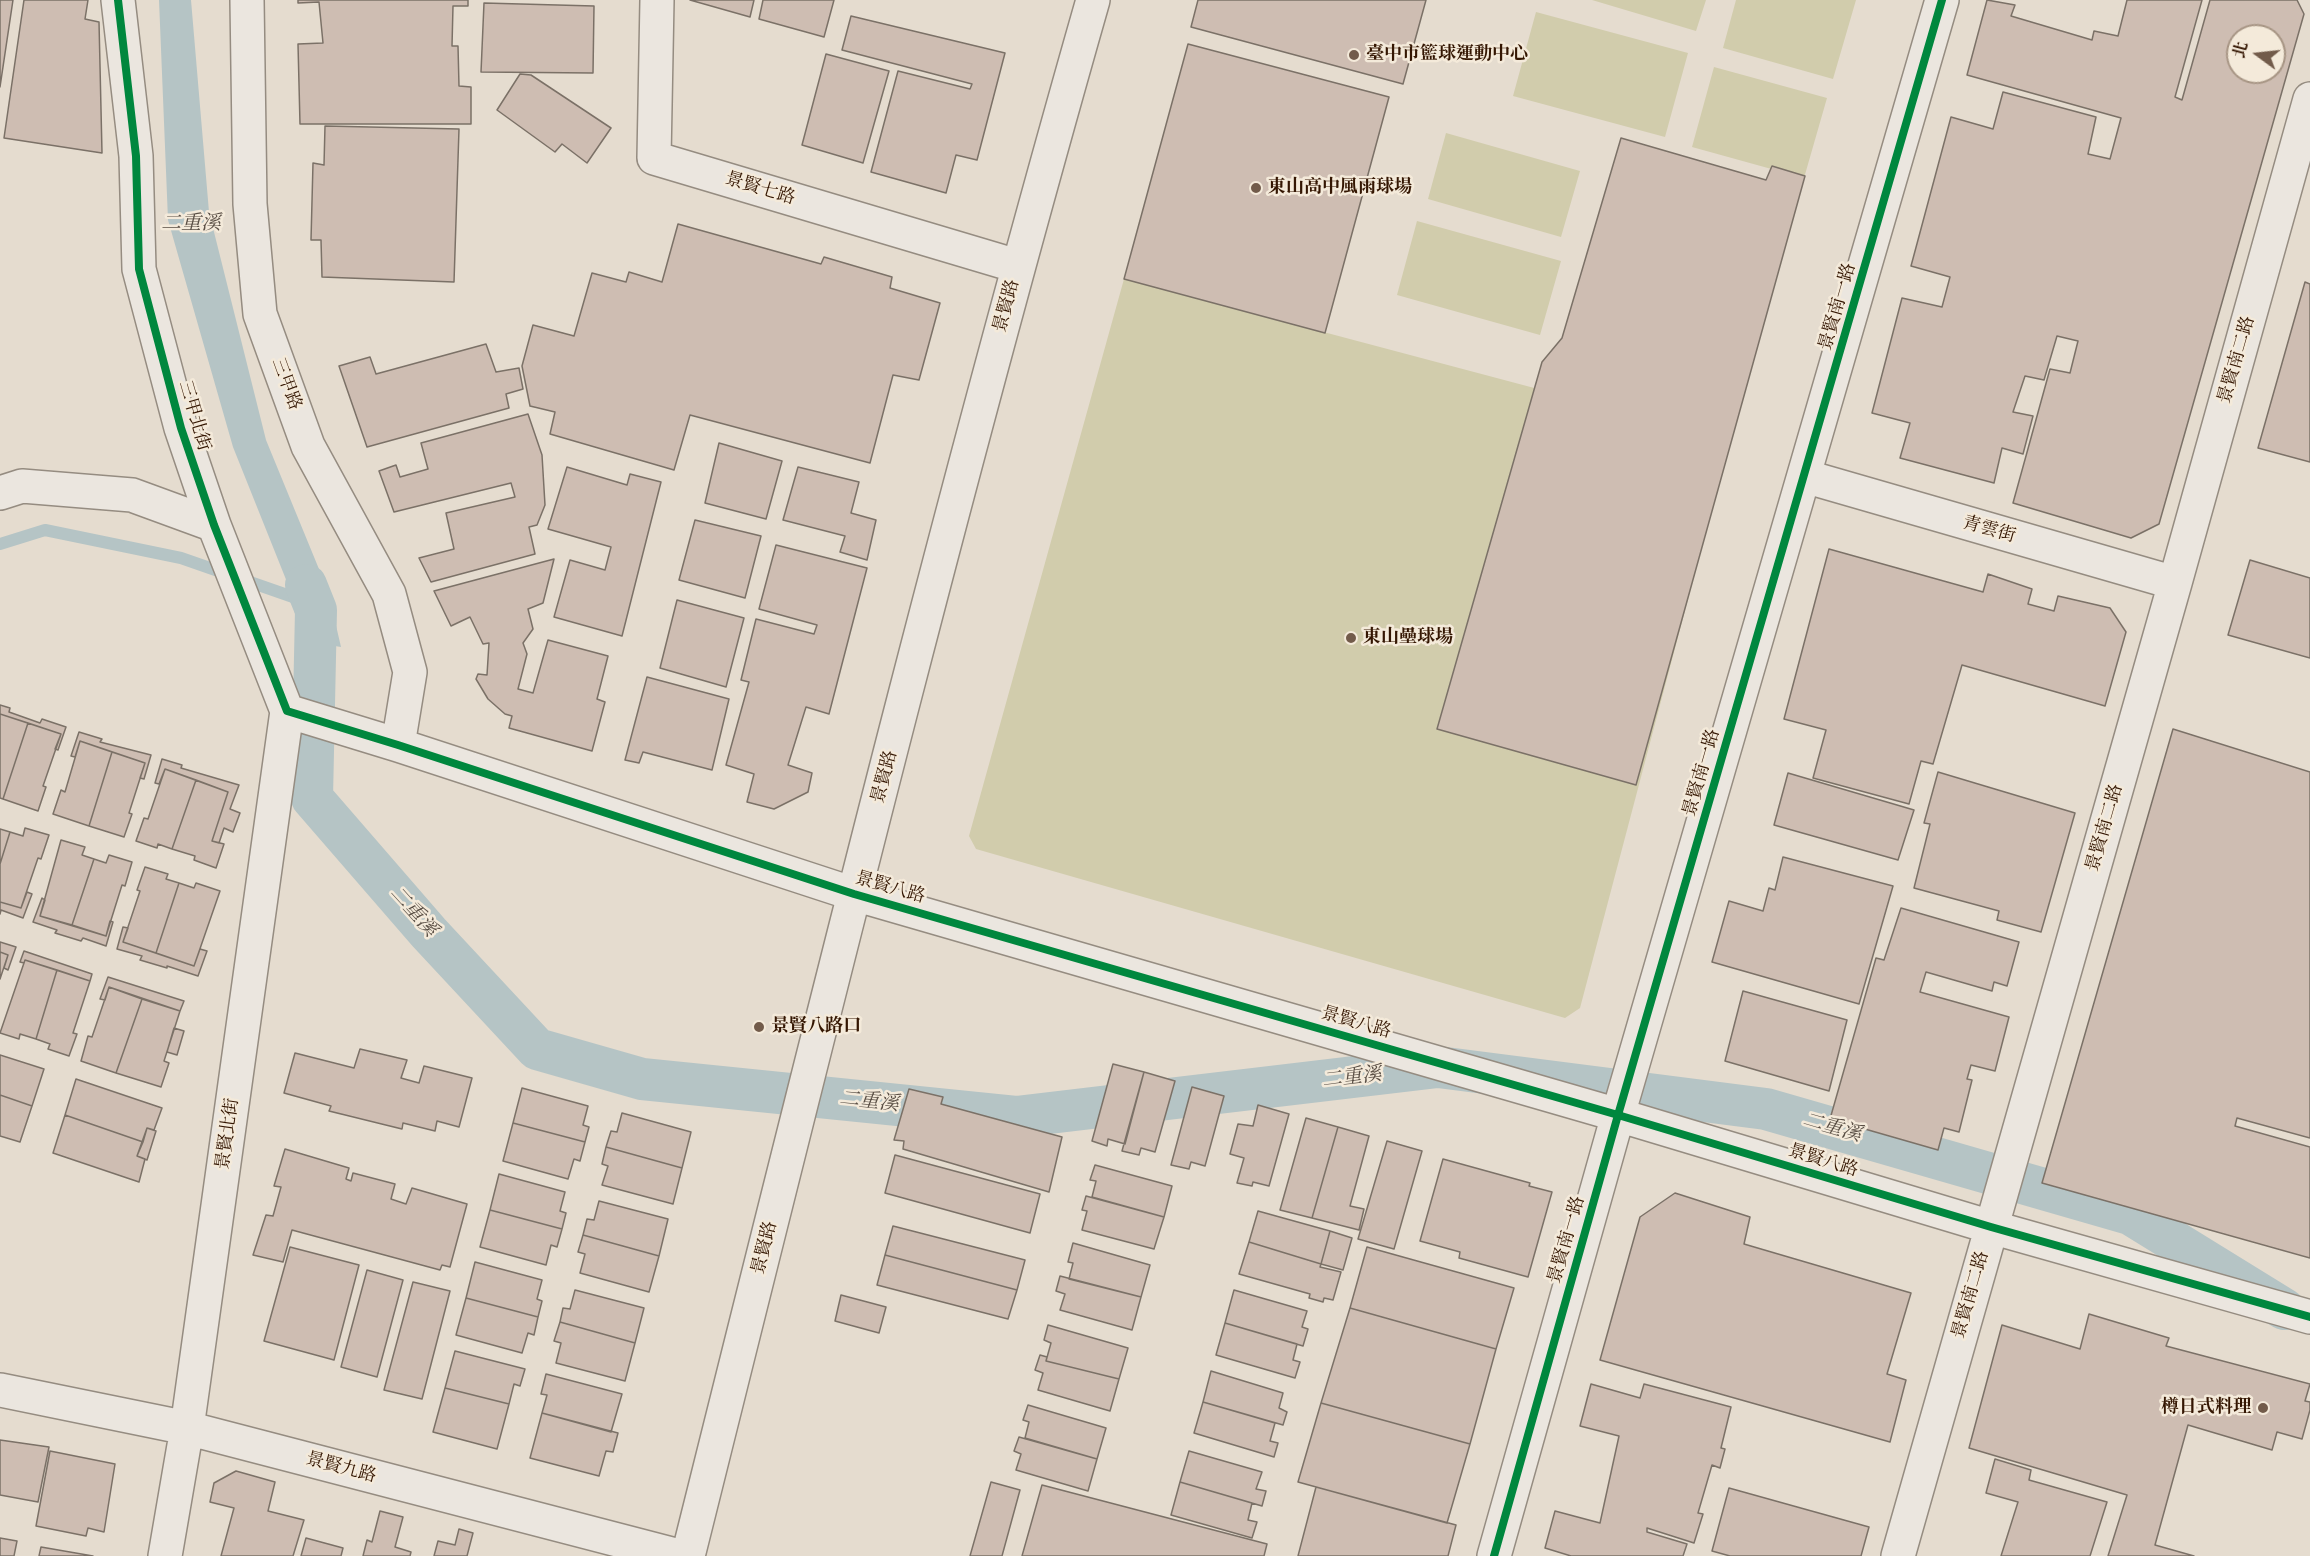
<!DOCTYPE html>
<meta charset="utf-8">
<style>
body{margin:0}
#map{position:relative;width:2310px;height:1556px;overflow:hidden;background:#e5dccf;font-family:Alegreya,"Noto Serif TC",serif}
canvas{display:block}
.north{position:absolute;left:2226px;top:24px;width:60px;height:60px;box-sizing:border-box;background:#f4eada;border:2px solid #a79584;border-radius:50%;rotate:285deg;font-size:16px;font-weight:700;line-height:24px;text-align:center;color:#341602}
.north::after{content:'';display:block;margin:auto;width:21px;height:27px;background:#725b4a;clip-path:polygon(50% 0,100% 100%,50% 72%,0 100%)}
</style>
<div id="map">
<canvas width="2310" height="1556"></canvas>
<div class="north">北</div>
</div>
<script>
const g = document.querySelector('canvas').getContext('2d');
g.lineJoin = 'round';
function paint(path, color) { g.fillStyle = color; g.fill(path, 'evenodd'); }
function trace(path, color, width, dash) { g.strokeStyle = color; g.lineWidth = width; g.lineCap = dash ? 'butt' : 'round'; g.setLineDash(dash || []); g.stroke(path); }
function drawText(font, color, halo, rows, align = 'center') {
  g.font = font + ' Alegreya,"Noto Serif TC",serif'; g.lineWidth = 5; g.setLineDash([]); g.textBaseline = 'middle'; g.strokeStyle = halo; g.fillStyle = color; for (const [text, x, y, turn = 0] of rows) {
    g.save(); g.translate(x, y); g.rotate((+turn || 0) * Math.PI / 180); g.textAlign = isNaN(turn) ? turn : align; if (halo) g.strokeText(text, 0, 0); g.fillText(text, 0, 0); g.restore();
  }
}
paint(new Path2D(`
 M1592,0H1706L1696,31Z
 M1736,0H1856L1833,79L1723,48Z
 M1536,12L1688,53L1665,137L1513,96Z
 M1714,67L1827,98L1804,178L1692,147Z
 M1446,133L1580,171L1561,237L1428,199Z
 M1417,221L1561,261L1540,335L1397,295Z
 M1124,279L1730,440L1580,1008L1565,1018L976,849L969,836Z`), '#d1ccac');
paint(new Path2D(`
 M159,0H191L209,212L266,440L328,591L341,647L298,640L293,597L233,447L168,220Z`), '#b5c4c5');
trace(new Path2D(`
 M0,544L45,530L181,558L293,597L307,605`), '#b5c4c5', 12);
trace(new Path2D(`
 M306,585L316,610L312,798L429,933L537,1049L642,1079L1016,1117L1438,1067L1766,1109L2130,1214L2284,1309`), '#b5c4c5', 42);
const building = new Path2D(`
 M0,0H13L0,87Z
 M24,0H88L85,19L99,22L102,153L4,138Z
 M298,0H468V6H453L452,46H458L459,86L471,87V124H300L298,44L323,43L319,2L298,3Z
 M690,0H754L750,17Z
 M763,0H834L824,37L759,19Z
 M1198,0H1426L1403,84L1191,27Z
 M1987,0L2015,5L2011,16L2092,40L2094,31L2118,36L2127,0H2202L2175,97L2182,100L2210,0H2297L2304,14L2159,524L2131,538L2013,503L2050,369L2070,373L2078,341L2057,336L2044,380L2025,376L2013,412L2033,416L2023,454L2002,448L1994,483L1900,458L1910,423L1872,413L1902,298L1942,307L1950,277L1911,266L1951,117L1993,129L2003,92L2096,117L2088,154L2110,159L2121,118L1967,75ZM2238,36H2274V72H2238Z
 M484,3L594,6L593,73L481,72Z
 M851,16L1005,53L977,160L956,155L946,193L871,172L898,71L970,89L972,84L842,50Z
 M1188,44L1389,97L1325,333L1124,279Z
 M826,54L889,71L863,163L802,145Z
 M520,74L531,75L611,128L587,163L562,144L555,152L497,110Z
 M325,126L459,129L454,282L322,277L321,240H311L313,163L324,165Z
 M1621,138L1766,180L1772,166L1805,176L1636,785L1437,729L1542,362L1562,338Z
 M678,224L821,264L824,257L892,277L890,288L940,303L919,380L893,375L870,463L690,415L674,470L550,434L555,412L530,406L522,366L533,325L574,336L592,273L626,282L629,272L662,282Z
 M2305,282L2310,284V462L2258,448Z
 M486,344L496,372L519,368L523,389L506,394L509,408L367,447L339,366L370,357L376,374Z
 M528,414L542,455L545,505L537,525L529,527L535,554L431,582L419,558L454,549L446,513L515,497L511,483L394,512L379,471L396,465L400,477L428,469L421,443Z
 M719,443L782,461L766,519L705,503Z
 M567,467L627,485L630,474L661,482L622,636L554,617L570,560L605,570L611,547L548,529Z
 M798,467L859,482L851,513L876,520L867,560L840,552L845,536L783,520Z
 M695,520L761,536L745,598L679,580Z
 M776,545L867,568L829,714L806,707L788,765L812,773L808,792L774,809L747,802L754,774L726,765L749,682L741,680L756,619L814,634L817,625L759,609Z
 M1829,549L1983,592L1988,574L2032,589L2028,604L2054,611L2058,596L2110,608L2126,632L2105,706L1962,665L1933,764L1921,761L1909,804L1813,778L1826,730L1784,719Z
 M554,559L543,603L528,609L533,629L523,643L527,654L518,689L533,693L548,640L608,656L597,699L605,702L592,751L509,728L512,716L505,714L488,699L476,679L478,674L487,675L489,643L483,644L470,617L451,626L434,591Z
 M2250,560L2310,578V658L2228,635Z
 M677,600L744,618L726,687L660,668Z
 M647,677L729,699L712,770L643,752L639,763L625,760Z
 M0,705L10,708L9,712L40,723L42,719L66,727L58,750L55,749L61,734L0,714Z
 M0,714L28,723L3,799L0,798Z
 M28,723L61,734L43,786L46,787L38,811L3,799Z
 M2173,729L2310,772V1138L2237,1118L2235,1126L2310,1147V1258L2042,1183Z
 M79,732L102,739L100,742L151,755L144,779L140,778L145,763L80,741L75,757L71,756Z
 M80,741L112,752L89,826L53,814L61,790L65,792Z
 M112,752L145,763L129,813L132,814L124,837L89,826Z
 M162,759L182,765L181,768L239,785L230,809L240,813L233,832L224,828L219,843L212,841L228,792L165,769L159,784L155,783Z
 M165,769L196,780L172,849L158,844L157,848L136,841L144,818L148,819Z
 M1938,772L2075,813L2041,932L1997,920L1999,911L1914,888L1930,824L1924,823Z
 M1788,773L1914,810L1898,860L1774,825Z
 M196,780L228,792L212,841L224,844L216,868L194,860L195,856L172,849Z
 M25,828L49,835L41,859L38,858L21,908L0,902V864L10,832L23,836Z
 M0,829L10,832L0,864Z
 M61,840L85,847L82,855L94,859L72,925L40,916Z
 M109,855L132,862L125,886L122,885L106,936L72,925L94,859L106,863Z
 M1783,857L1893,886L1859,1004L1712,962L1729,901L1763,911L1769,888L1775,890Z
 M145,867L168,874L166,879L179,883L156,953L123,942L140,891L137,890Z
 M179,883L194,888L196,883L220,891L194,966L156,953Z
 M27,892L32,894L23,918L1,910L0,914V902L21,908Z
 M42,898L45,900L40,916L106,936L110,921L113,922L106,946L83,938L81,941L55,933L57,930L33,922Z
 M1901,908L2019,942L2007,986L1994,982L1992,991L1926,972L1920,992L2009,1017L1995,1071L1971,1065L1967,1079L1972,1080L1959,1132L1944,1128L1938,1150L1830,1119L1876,958L1884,960Z
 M123,927L128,928L123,942L194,966L200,949L207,951L198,976L167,966V968L140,960L142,956L117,949Z
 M0,942L16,947L8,970L4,968L8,955L0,952Z
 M24,951L92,974L90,981L25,960L24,963L20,962Z
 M0,952L8,955L0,979Z
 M25,960L57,970L36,1039L20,1034L19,1039L0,1033Z
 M57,970L90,981L73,1033L77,1034L69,1056L48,1049L50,1044L36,1039Z
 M108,977L184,1001L180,1011L109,987L105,1000L100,999Z
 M109,987L142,999L116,1073L81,1061L88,1036L92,1037Z
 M1743,991L1847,1020L1829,1091L1725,1061Z
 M142,999L180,1011L164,1061L169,1063L161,1087L116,1073Z
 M174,1028L184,1031L177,1055L167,1052Z
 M360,1049L407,1060L401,1078L419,1083L424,1066L472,1078L459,1127L437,1121L435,1131L403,1123L402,1129L329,1111L331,1106L284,1093L295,1053L354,1068Z
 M0,1055L44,1069L32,1106L0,1095Z
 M1113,1064L1144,1072L1125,1144L1108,1139L1107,1146L1092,1141Z
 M1144,1072L1175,1081L1155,1152L1141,1148L1139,1155L1122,1151Z
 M76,1079L162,1108L154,1130L147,1128L143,1142L65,1115Z
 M1192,1087L1224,1096L1205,1166L1191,1162L1189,1169L1171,1165Z
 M522,1088L588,1106L583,1125L589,1127L585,1142L513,1123Z
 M909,1089L943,1097L941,1104L1062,1137L1049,1192L903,1149L904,1141L894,1140Z
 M0,1095L32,1106L20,1142L0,1136Z
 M1258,1105L1289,1114L1269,1186L1253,1182L1252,1186L1237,1183L1244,1158L1230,1154L1238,1124L1253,1126Z
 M622,1113L691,1132L682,1168L606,1147L611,1131L617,1132Z
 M65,1115L143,1142L137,1156L145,1159L139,1182L53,1153Z
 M1306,1118L1338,1127L1312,1218L1280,1210Z
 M513,1123L585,1142L580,1161L574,1159L568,1179L503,1161Z
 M1338,1127L1369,1136L1350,1206L1364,1209L1359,1230L1312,1218Z
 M147,1128L156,1131L147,1160L137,1156Z
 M1387,1141L1422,1151L1394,1249L1358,1239Z
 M606,1147L682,1168L673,1204L602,1185L608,1166L602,1164Z
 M285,1149L349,1168L346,1179L351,1181L353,1173L395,1184L391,1199L406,1204L412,1188L467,1204L450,1267L442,1265L440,1270L292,1230L283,1262L253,1255L266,1215L273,1216L281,1187L274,1186Z
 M895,1155L1040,1194L1030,1233L885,1193Z
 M1443,1159L1530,1183L1529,1186L1552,1192L1528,1277L1459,1258L1460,1252L1420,1241Z
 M1095,1165L1172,1186L1164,1217L1092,1197L1096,1181L1090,1180Z
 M499,1174L565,1192L560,1211L566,1213L562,1229L490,1210Z
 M1675,1193L1750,1217L1744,1244L1911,1293L1887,1374L1906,1380L1890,1442L1600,1360L1640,1217Z
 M1086,1196L1164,1217L1154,1249L1082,1230L1087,1211L1082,1210Z
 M599,1201L668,1219L659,1256L583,1235L587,1219L594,1220Z
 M490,1210L562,1229L557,1247L551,1245L546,1265L480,1247Z
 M1258,1211L1330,1231L1321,1264L1249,1242Z
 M893,1226L1025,1260L1017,1290L885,1255Z
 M1330,1231L1352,1238L1343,1270L1321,1264Z
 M583,1235L659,1256L649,1292L580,1273L585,1254L578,1252Z
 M1249,1242L1321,1264L1320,1267L1341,1272L1333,1300L1324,1298L1323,1302L1309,1298L1310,1294L1239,1274Z
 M1073,1243L1150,1265L1141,1297L1069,1279L1073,1263L1068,1262Z
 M290,1247L359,1265L334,1360L264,1341Z
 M1367,1247L1514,1288L1496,1349L1350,1308Z
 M885,1255L1017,1290L1008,1319L877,1285Z
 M475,1262L542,1280L537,1299L542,1301L538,1317L466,1298Z
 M367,1270L403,1280L377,1377L341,1367Z
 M1060,1276L1141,1297L1132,1330L1060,1310L1065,1294L1056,1291Z
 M413,1282L450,1291L422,1399L384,1390Z
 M575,1290L644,1308L635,1343L560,1322L563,1308L570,1309Z
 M1234,1290L1307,1311L1302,1327L1308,1329L1303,1346L1225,1323Z
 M841,1295L886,1307L879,1333L835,1321Z
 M466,1298L538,1317L534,1335L528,1333L522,1353L456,1335Z
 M1350,1308L1496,1349L1470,1444L1321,1403Z
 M2089,1314L2169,1338L2166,1346L2310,1384L2305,1401L2310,1402V1410L2302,1439L2277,1432L2272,1450L2188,1425L2155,1545L2194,1556H2108L2127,1495L1969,1448L2002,1325L2080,1349Z
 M560,1322L635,1343L625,1381L556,1363L561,1343L554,1341Z
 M1225,1323L1297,1344L1293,1360L1300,1362L1295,1378L1216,1355Z
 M1048,1325L1128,1348L1119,1379L1046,1361L1051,1343L1044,1340Z
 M455,1351L525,1369L520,1386L514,1384L509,1404L445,1388Z
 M1040,1355L1047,1357L1046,1361L1119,1379L1110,1411L1038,1390L1043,1373L1035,1370Z
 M1211,1371L1283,1393L1279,1408L1287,1412L1283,1425L1203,1402Z
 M546,1374L622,1394L611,1432L542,1413L547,1395L541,1394Z
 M1591,1384L1640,1398L1644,1384L1731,1407L1721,1448L1725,1449L1720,1468L1712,1465L1698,1513L1703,1514L1694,1543L1647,1528V1532L1687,1544L1683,1556H1571L1545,1548L1555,1511L1600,1523L1619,1436L1580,1426Z
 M445,1388L509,1404L497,1449L433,1432Z
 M1203,1402L1275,1423L1270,1441L1278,1443L1274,1457L1194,1433Z
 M1321,1403L1470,1444L1447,1523L1298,1482Z
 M1028,1405L1106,1428L1097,1459L1025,1438L1029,1422L1023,1420Z
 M542,1413L618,1433L613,1452L606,1451L599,1476L530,1458Z
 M1019,1437L1097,1459L1088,1491L1016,1470L1021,1454L1014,1451Z
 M0,1440L49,1447L38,1502L0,1495Z
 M50,1451L115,1464L104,1532L88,1528L86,1536L36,1526Z
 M1189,1451L1262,1472L1256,1489L1266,1491L1262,1506L1180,1482Z
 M1995,1459L2031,1470L2029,1480L2107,1502L2090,1556H2001L2018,1502L1986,1493Z
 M236,1471L275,1482L268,1511L304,1520L293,1556H221L234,1508L210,1502L214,1483Z
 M991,1482L1020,1490L1002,1556H970Z
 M1180,1482L1252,1503L1248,1520L1257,1522L1252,1538L1171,1515Z
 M1042,1485L1267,1544L1264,1556H1022Z
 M1316,1487L1456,1525L1448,1556H1298Z
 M1729,1488L1869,1527L1861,1556H1730L1712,1551Z
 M380,1511L403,1517L395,1547L411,1552L410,1556H363L367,1540L372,1542Z
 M459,1529L473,1533L467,1556H434L438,1541L455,1545Z
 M0,1538L17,1541L14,1556H0Z
 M306,1538L343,1548L341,1556H301Z
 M41,1547L93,1556H39Z`);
paint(building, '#cebdb2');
trace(building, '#7b7167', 1.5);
const minor = new Path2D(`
 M118,0L136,156L139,269L181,428L214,525L287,711L398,745L854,894L1618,1115L1991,1227L2310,1317
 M247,0L250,204L260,314L308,446L389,594L410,672L398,745
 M657,0L654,158L1017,266
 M1804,476L2175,583
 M0,493L22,486L132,495L214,525
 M0,1390L187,1428L679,1556
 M165,1556L187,1428L287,711
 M688,1556C818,1036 946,515 1093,0
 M1494,1556L1618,1115L1942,0
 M1898,1556L2175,583L2310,99`);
trace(minor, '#958c81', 36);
trace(minor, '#ebe6df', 33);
trace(new Path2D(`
 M118,0L136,156L139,269L181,428L214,525L287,711L398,745L854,894L1618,1115L1991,1227L2310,1317
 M1494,1556L1618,1115L1942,0`), '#00873e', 8);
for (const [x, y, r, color] of [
 [1354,55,6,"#725b4a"],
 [1256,188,6,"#725b4a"],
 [1351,638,6,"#725b4a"],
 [759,1027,6,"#725b4a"],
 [2263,1408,6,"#725b4a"]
]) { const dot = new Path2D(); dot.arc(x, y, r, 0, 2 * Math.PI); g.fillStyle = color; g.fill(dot); trace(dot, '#f4eada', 2); }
drawText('bold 18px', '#341602', '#f4eada', [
 ["臺中市籃球運動中心",1366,55],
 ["東山高中風雨球場",1268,188],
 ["東山壘球場",1363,638],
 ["景賢八路口",771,1027],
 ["樽日式料理",2251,1408,"right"]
], 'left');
drawText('18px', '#341602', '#f4eada', [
 ["景賢七路",760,189,17],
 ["景賢路",1007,306,-75],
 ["景賢南一路",1838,307,-74],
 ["景賢南二路",2237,360,-74],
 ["三甲路",286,384,70],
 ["三甲北街",194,416,74],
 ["青雲街",1989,530,16],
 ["景賢南一路",1702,773,-74],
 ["景賢路",885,777,-75],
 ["景賢南二路",2105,828,-74],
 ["景賢八路",890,888,16],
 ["景賢八路",1356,1023,16],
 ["景賢北街",228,1134,-82],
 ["景賢八路",1823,1161,17],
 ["景賢南一路",1567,1240,-74],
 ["景賢路",765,1248,-76],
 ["景賢南二路",1971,1295,-74],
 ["景賢九路",341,1468,15]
]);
drawText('italic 20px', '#5a4f45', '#f4eada', [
 ["二重溪",191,224],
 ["二重溪",413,912,48],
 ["二重溪",1352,1078,-7],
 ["二重溪",869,1102,6],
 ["二重溪",1832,1128,16]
]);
</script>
